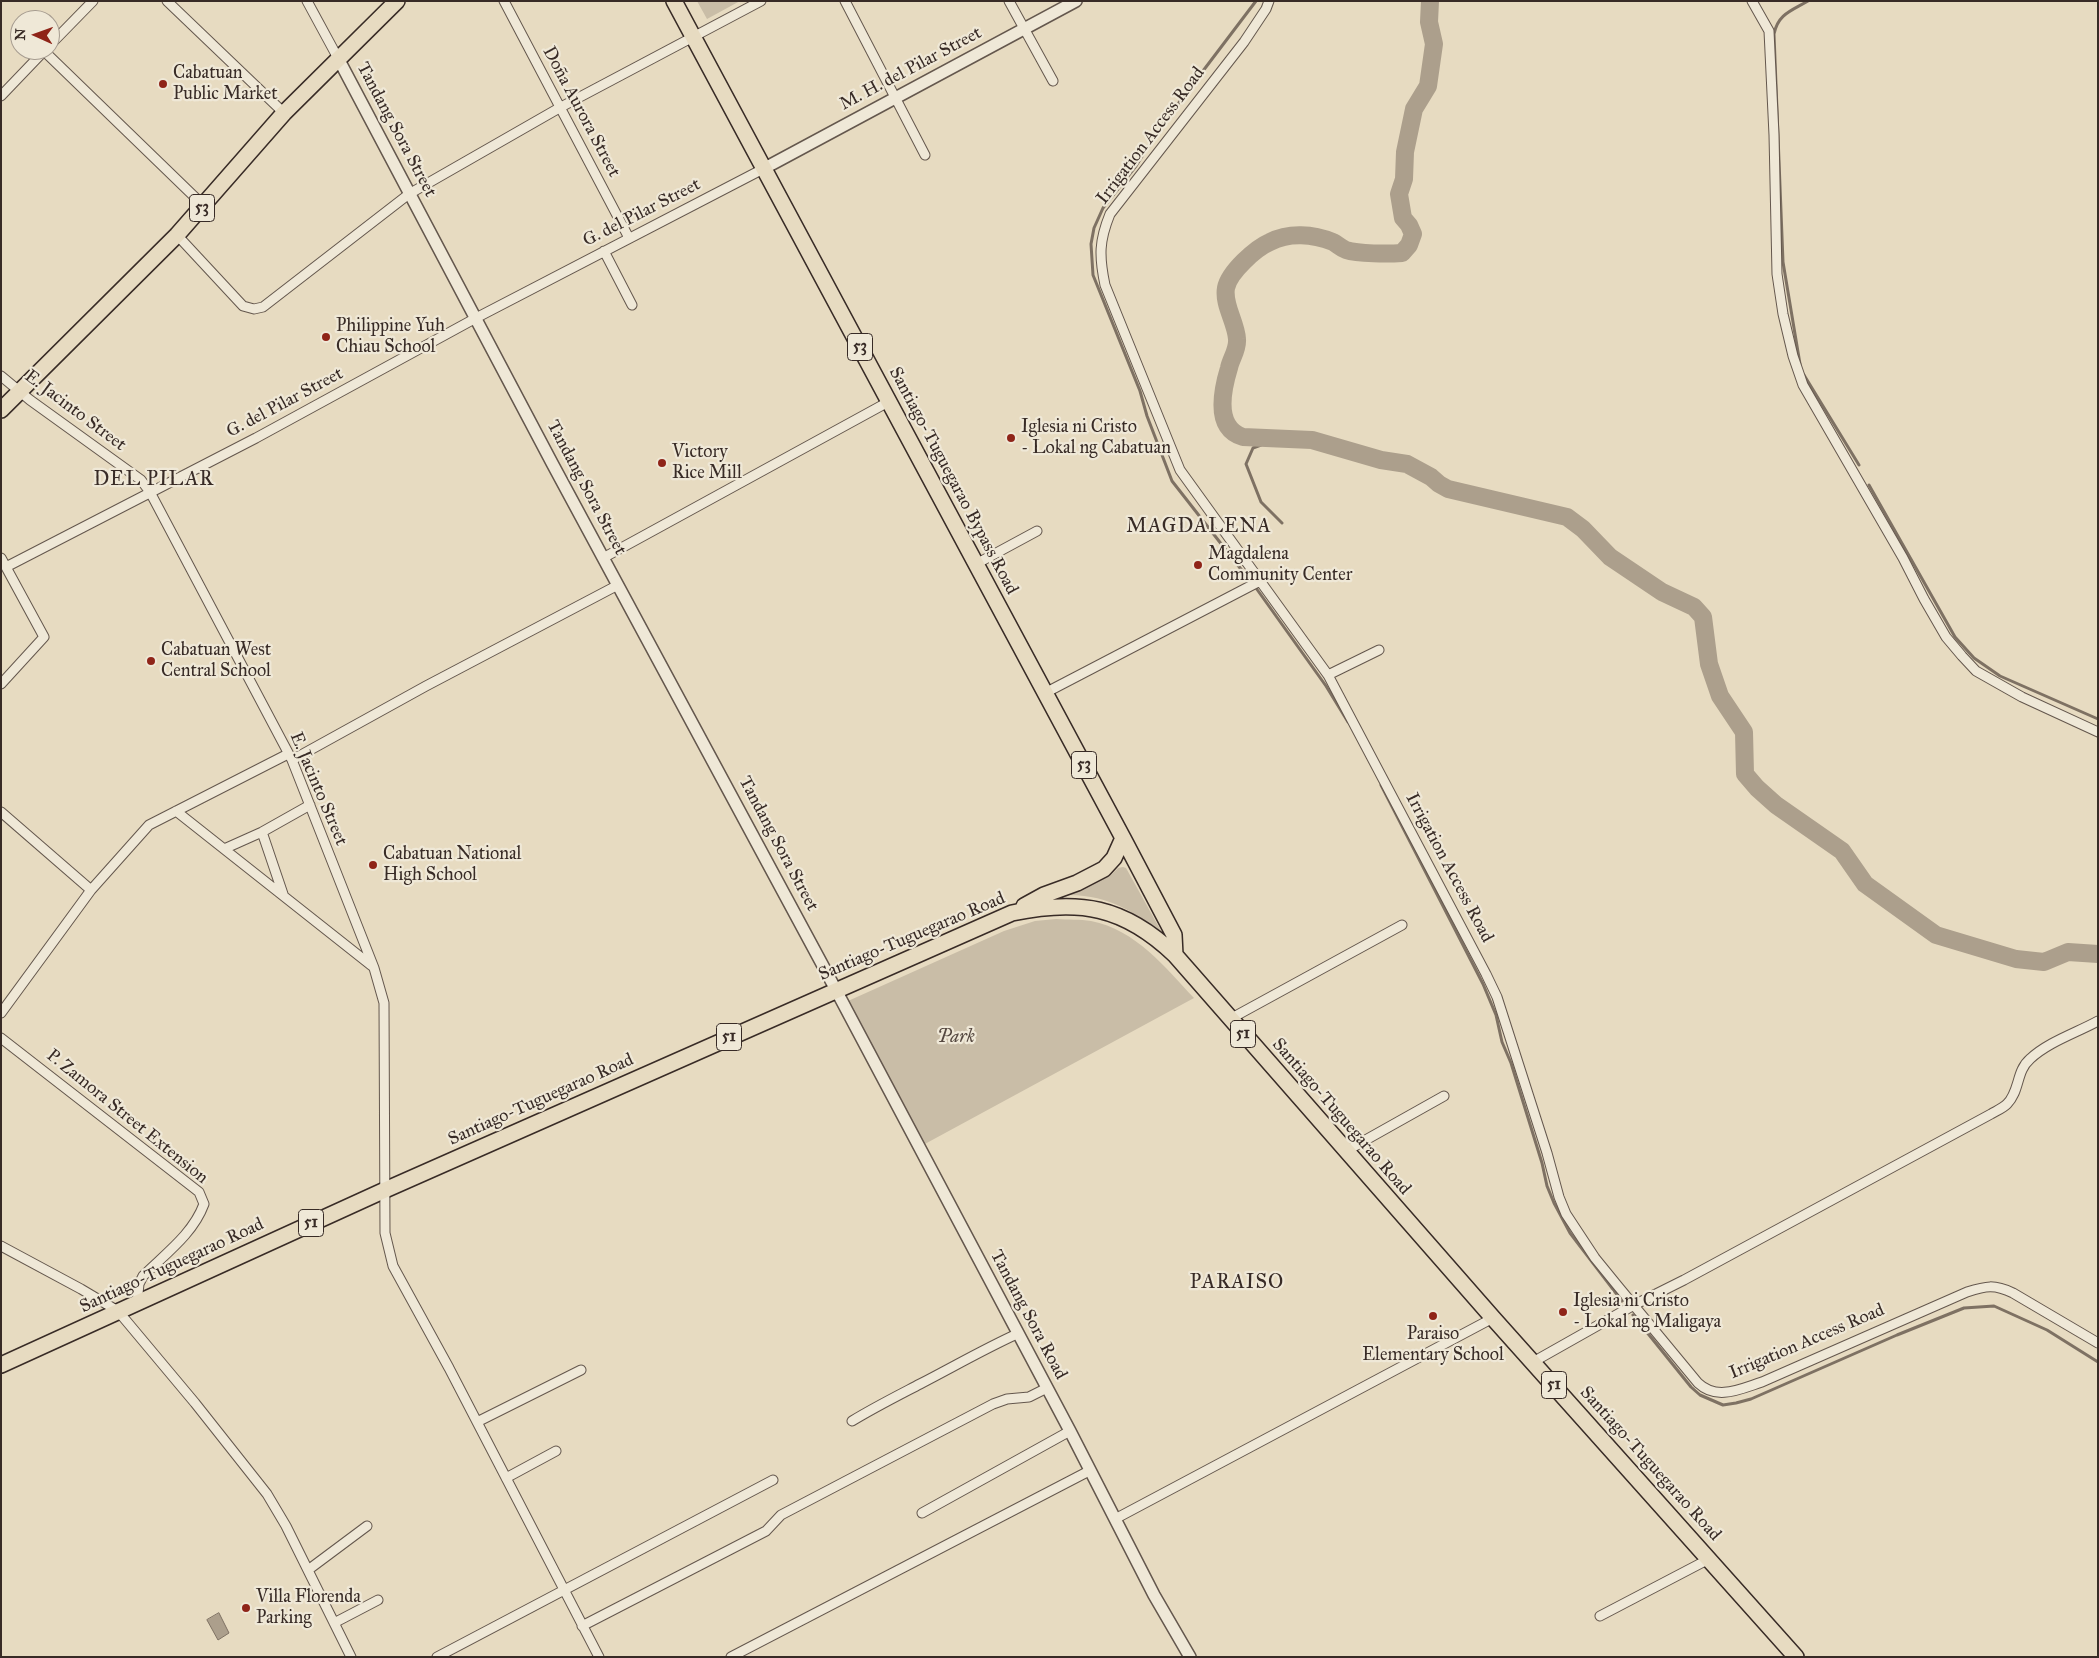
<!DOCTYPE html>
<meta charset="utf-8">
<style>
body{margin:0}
#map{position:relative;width:2099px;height:1658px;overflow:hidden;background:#e7dbc1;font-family:"IM FELL Great Primer",serif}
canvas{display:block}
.frame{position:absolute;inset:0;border:2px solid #382b26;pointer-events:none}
.north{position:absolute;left:10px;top:10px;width:50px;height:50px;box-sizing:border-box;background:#efe8d7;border:1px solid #a69c90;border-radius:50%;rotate:272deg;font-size:14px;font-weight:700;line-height:20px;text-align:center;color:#382b26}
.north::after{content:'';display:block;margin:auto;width:18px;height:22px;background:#8f2418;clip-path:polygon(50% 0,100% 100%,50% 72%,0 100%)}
</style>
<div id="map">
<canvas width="2099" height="1658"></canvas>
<div class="frame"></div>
<div class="north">N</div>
</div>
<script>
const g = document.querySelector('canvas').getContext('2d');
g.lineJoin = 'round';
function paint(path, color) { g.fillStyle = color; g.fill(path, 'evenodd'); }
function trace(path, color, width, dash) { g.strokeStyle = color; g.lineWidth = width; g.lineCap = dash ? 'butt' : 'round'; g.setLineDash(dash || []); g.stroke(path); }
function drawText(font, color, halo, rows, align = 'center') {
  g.font = font + ' "IM FELL Great Primer",serif'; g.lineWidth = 4.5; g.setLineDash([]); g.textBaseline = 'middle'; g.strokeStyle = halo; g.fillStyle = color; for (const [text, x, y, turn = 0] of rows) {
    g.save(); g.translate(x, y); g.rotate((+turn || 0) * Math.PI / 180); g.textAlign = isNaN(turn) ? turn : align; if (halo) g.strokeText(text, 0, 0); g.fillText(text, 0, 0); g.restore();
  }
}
paint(new Path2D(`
 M697,1H740L707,19Z
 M1123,867L1126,868L1165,938C1134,911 1111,896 1069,895L1111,875L1118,868Z
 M1056,919C1068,920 1080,919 1091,921C1136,930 1165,967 1194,998L923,1145L848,1001L1004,931L1035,921Z`), '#c9bda7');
const water = new Path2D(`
 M219,1613L229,1633L218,1640L207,1620Z`);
paint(water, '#ac9f8c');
trace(water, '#7e7163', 1);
trace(new Path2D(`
 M1800,364L1783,262L1774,34C1778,14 1791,11 1808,1
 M1804,375L1859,465
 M1267,439L1261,445L1253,448L1246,464L1261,502L1282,523
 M1869,485L1955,637L1974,658L2000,676L2098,719
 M1251,582L1172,481L1147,416L1140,391L1093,275L1091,244L1094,228L1103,208L1136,166L1162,125L1256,1
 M1256,588L1326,686L1348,722
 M1381,785L1483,984L1496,1015L1502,1042L1511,1063L1542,1163L1547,1186L1554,1203L1570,1233L1622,1301
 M1633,1315L1691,1387L1700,1395L1723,1405L1736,1403L1751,1399L1897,1335L1964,1308L1994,1306L2047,1330L2098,1362`), '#7e7163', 3);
trace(new Path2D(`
 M1430,1L1429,22L1434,44L1428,86L1414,109L1405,152L1404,179L1399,194L1403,218L1409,225L1413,234L1409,245L1402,253C1389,254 1358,254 1346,250C1341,248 1337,244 1333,242C1313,234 1289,232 1270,242C1256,248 1229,272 1226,288C1223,305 1236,322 1237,339C1238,350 1231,358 1229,368C1222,391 1214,428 1243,437L1312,440L1381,460L1407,464L1431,477L1439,484L1448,489L1567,517L1583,529L1610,557L1662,592L1694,607L1703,617L1709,664L1720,696L1744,732L1745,774L1757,788L1776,805L1842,851L1865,884L1936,935L2016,959L2044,962L2068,952L2098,954`), '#ac9f8c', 18);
const minor = new Path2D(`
 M167,1L284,113
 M307,1L339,60
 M504,1L629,238
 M845,1L925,155
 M1009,1L1053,81
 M1269,1L1266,9L1244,42L1110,214C1099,241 1099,256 1105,285L1180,470L1328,675L1486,974L1497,997L1547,1153L1559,1197L1566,1214L1595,1258L1617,1285L1698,1383C1717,1401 1740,1389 1762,1382L1967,1292C1986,1286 1994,1284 2013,1293L2098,1343
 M1752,1L1769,31L1774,135L1777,274L1783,314L1793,356L1803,385L1903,558L1924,599L1946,637L1962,656L1976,671L2022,697L2098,732
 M50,45L93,1
 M44,51L204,206
 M1,96L45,50
 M177,235L243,306L254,309L263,307L409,194L561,107L761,1
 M604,251L632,305
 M1,376L30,400L141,480L150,492L292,760L374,968L384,1003L385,1233L393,1266L449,1368L599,1657
 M1,558L44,637L1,684
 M603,558L890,401
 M976,564L1037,531
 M6,567L256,438L476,318L763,169
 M1328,675L1379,650
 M1045,693L1260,581
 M292,760L426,686L618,585
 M176,811L372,966
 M1,812L91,890
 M262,832L283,894
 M224,849L262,832L310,805
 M1,1013L91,890L149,825L288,754
 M1230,1019L1402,925
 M1,1038L199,1192L204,1204C193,1234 165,1254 143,1276L139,1284L137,1303
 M1346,1151L1444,1096
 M1,1246L81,1289L118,1311L195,1403L267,1494L286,1526L351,1657
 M1533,1362L1634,1305L1684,1280L1991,1114C1996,1111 2003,1108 2007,1104C2020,1091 2016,1071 2030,1059C2048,1042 2076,1033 2098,1021
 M852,1421C875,1407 897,1396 920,1384C953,1367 984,1349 1017,1334
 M477,1422L581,1370
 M506,1478L556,1451
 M922,1513L1070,1431
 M1115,1519L1493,1318
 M308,1570L367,1526
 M1600,1616L1709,1559
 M334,1623L378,1600
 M582,1626L766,1531L781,1515L993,1404L1007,1399L1029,1397L1047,1388
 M437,1657L773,1480
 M731,1657L1089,1471`);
const tertiary = new Path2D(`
 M339,60L552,463L836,990L1070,1431L1154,1595L1190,1657
 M763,169L1076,1`);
const trunk = new Path2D(`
 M674,1L1123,838L1174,935L1175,955
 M1,410L177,235L284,113L397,1
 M1024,906L1044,895L1077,883L1104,869L1114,858L1123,838
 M1,1365L385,1190L1012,913C1079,899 1124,906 1175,955L1493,1318L1796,1657`);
trace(minor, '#64574d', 11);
trace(tertiary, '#64574d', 14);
trace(trunk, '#382b26', 18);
trace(minor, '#efe8d7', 9);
trace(tertiary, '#efe8d7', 11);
trace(trunk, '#e7dbc1', 15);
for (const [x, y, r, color] of [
 [163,84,5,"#8f2418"],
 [326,337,5,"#8f2418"],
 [1011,438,5,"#8f2418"],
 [662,463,5,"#8f2418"],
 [1198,565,5,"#8f2418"],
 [151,661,5,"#8f2418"],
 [373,865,5,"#8f2418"],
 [1563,1312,5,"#8f2418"],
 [1433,1316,5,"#8f2418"],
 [246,1608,5,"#8f2418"]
]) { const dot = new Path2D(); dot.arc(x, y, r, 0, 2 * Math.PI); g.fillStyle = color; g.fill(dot); trace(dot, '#efe8d7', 2); }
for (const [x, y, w] of [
 [202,208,25],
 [860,347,25],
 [1084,765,25],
 [1243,1034,25],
 [729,1037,25],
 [311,1223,25],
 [1554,1385,25]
]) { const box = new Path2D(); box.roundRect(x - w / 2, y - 13.5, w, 27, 4); g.fillStyle = '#efe8d7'; g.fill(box); trace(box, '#382b26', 1); }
drawText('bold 16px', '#382b26', null, [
 ["53",202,208],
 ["53",860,347],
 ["53",1084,765],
 ["51",1243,1034],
 ["51",729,1037],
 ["51",311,1223],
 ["51",1554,1385]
]);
drawText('18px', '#382b26', '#efe8d7', [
 ["M. H. del Pilar Street",911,69,-28],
 ["Doña Aurora Street",581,112,62],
 ["Tandang Sora Street",396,130,62],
 ["Irrigation Access Road",1151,136,-53],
 ["G. del Pilar Street",642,213,-27],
 ["G. del Pilar Street",285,403,-28],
 ["E. Jacinto Street",75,411,37],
 ["Santiago-Tuguegarao Bypass Road",953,481,62],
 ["Tandang Sora Street",586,488,62],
 ["E. Jacinto Street",318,789,67],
 ["Tandang Sora Street",778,844,62],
 ["Irrigation Access Road",1449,868,62],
 ["Santiago-Tuguegarao Road",912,937,-23],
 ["Santiago-Tuguegarao Road",541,1100,-24],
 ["P. Zamora Street Extension",127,1117,39],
 ["Santiago-Tuguegarao Road",1341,1117,49],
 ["Santiago-Tuguegarao Road",172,1266,-25],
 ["Tandang Sora Road",1028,1315,62],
 ["Irrigation Access Road",1807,1342,-23],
 ["Santiago-Tuguegarao Road",1650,1464,48]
]);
drawText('18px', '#382b26', '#efe8d7', [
 ["Cabatuan",173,74],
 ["Public Market",173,95],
 ["Philippine Yuh",336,327],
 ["Chiau School",336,348],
 ["Iglesia ni Cristo",1021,428],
 ["- Lokal ng Cabatuan",1021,449],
 ["Victory",672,453],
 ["Rice Mill",672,474],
 ["Magdalena",1208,555],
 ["Community Center",1208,576],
 ["Cabatuan West",161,651],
 ["Central School",161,672],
 ["Cabatuan National",383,855],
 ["High School",383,876],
 ["Iglesia ni Cristo",1573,1302],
 ["- Lokal ng Maligaya",1573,1323],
 ["Paraiso",1433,1335,"center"],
 ["Elementary School",1433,1356,"center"],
 ["Villa Florenda",256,1598],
 ["Parking",256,1619]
], 'left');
drawText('italic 18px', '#554840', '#efe8d7', [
 ["Park",956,1038]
]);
g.letterSpacing = '1px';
drawText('20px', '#382b26', '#efe8d7', [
 ["DEL PILAR",154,480],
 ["MAGDALENA",1199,527],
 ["PARAISO",1237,1283]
]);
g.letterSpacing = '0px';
</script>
